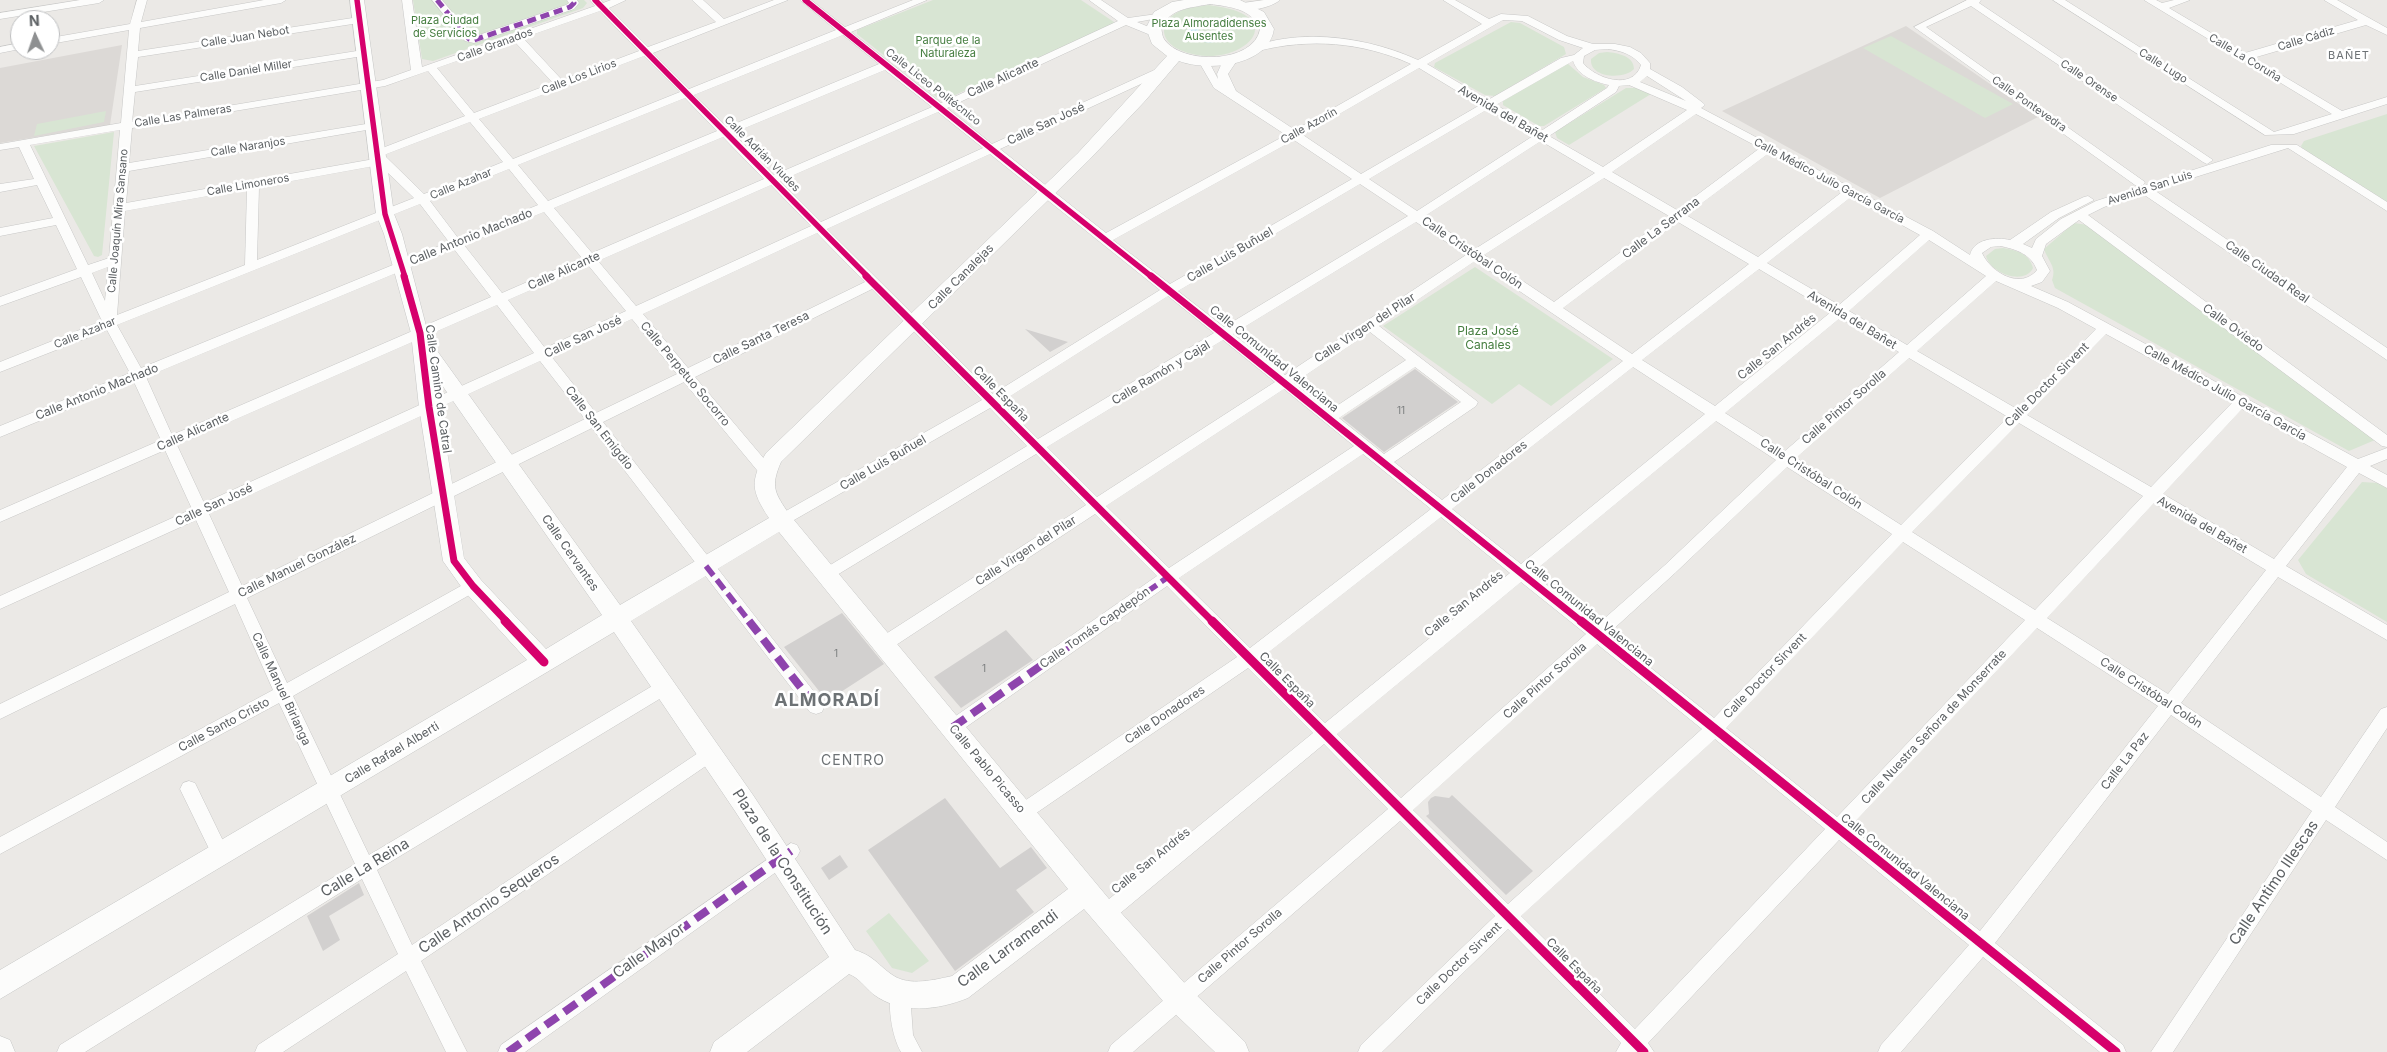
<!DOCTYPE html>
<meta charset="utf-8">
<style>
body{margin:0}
#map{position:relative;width:2387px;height:1052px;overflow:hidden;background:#ebe9e6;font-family:Inter,sans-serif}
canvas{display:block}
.north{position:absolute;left:10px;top:10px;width:50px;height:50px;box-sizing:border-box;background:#fff;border:1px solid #bebfc1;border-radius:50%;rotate:357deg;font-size:14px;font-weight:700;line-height:20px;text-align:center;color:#5c6063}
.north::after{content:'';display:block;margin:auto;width:18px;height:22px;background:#8e9091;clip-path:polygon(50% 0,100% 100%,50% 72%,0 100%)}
</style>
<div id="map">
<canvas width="2387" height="1052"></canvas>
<div class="north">N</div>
</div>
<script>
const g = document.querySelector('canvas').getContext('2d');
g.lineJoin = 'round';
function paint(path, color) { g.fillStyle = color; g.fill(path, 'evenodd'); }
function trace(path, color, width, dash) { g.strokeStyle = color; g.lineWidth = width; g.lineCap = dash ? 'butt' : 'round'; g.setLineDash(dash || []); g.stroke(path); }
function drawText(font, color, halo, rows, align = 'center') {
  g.font = font + ' Inter,sans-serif'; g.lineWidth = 5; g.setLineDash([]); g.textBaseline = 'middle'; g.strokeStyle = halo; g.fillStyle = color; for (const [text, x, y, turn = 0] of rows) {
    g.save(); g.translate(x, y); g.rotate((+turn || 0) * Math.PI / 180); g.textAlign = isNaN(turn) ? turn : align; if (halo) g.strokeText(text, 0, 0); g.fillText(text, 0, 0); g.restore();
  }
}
paint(new Path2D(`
 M1906,26L2038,117L1880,198L1722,111Z
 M122,45L110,125L0,143V68Z`), '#dcd9d6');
paint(new Path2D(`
 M413,0H584L587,3L583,8L433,61L422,59Z
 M933,0H1081L1114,22L1112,26L946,99H939L857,34V30Z
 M1208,5C1301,15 1237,75 1180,50C1160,41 1158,22 1178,12C1187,7 1198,7 1208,5Z
 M1511,22L1520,23L1564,47L1566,54L1495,96L1485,95L1434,67L1435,63Z
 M1891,36L2013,104L1985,118L1863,48Z
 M1607,52C1618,53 1634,56 1634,69C1624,80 1589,78 1591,59L1599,53Z
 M1567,63L1583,77L1604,85L1606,88L1544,126H1539L1503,105V101Z
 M1626,88H1639L1651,94L1569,145L1557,138L1555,132Z
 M106,111L104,122L34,136L37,124Z
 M2387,114V202L2303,149L2301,146L2304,141Z
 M114,132L102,255L98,257L94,256L34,146Z
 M2074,223L2088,225L2375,440L2349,451L2055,288L2052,280C2057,267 2048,261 2044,249Z
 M2003,248C2016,250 2030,254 2033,268C2024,286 1990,273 1986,256L1995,249Z
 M1475,267L1613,359L1551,406L1519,384L1492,404L1383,326Z
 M2362,482L2378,483L2387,488V622L2306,574L2298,560Z
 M889,913L929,961L912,973L892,968L866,931Z`), '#d8e5d3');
paint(new Path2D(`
 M1189,24L1199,27L1198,33C1204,38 1213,39 1220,34L1229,36C1217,45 1198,45 1187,33Z`), '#c0e2f0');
paint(new Path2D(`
 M1025,329L1068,342L1050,352Z
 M1415,369L1458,402L1384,452L1342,418Z
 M842,613L884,664L827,701L784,647Z
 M1006,630L1033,660L961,708L934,677Z
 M1452,795L1533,871L1506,895L1426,816L1429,814L1428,802L1431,798L1435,796L1449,798Z
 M945,798L1000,868L1031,847L1047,868L1016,890L1034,912L955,971L868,850Z
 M840,855L848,867L829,880L821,868Z
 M359,883L364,895L329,916L340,940L323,951L307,916Z`), '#d2d0cf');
const street = new Path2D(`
 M80,0H104L99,3L0,19V13Z
 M137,0H147L141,22L264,0H286L281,3L140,28L138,51L359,17L364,20L359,23L138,57L135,86L363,50L368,53L363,56L135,92L132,122L383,80L411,70L402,0H412L422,67L595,6L590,0H601L603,3L611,0H626L609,8L648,47L716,22L692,0H703L724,19L774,0H788L653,53L689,89L836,30L800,0H811L845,27L913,0H927L851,32L941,103L1118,21L1089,0H1101L1128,18L1164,13V17L1137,22L1156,30V34H1148L1126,25L947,108L992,144L1161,67H1169V71L1000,149L1106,233L1286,135L1214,88L1199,62L1200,60H1208L1218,79L1217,74L1221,65L1229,57H1237L1238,59L1228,74L1236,91L1295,130L1411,64C1362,42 1309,38 1258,51L1254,50V46C1306,28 1370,38 1418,60L1482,24L1443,0H1455L1489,19L1501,14L1528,16L1567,36L1593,44H1615L1630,47L1641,53L1650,63V69L1682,87L1703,103L1705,105L1701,108L1933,231L1970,255C1974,238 1997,237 2010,240L2051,212L2084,197L2088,196L2094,200L2059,218L2023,244L2032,248L2036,239L2061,219L2096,201L2271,145H2297L2387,202V211L2288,148L2154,190L2387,348V360L2143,194L2104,207L2088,215L2387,435V447L2382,446L2079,220L2046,244L2042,256L2050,271L2042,282L2031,286L2068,302L2358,459L2387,448V459L2370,466L2387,475V488L2359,473L2286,566L2387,625V640L2278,577L2181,703L2321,797L2381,709L2387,707V728L2335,807L2387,842V860L2326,820L2173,1052H2151L2312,811L2171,715L1995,943L2123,1045L2126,1052H2100L1983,957L1901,1052H1878L1881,1045L1969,945L1839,840L1648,1043L1654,1052H1616L1621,1043L1508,929L1382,1052H1358L1361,1045L1495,916L1400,821L1133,1052H1108L1111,1045L1388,809L1324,744L1112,920L1105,923L1098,920L1096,914L1098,908L1313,733L1248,668L1029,818L1023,820L1017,818L1014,812L1017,806L1237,657L1167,586L959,732L953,734L947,732L945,727L947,722L1157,576L1095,514L890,649L884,651L878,649L876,644L878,639L1086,505L1036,454L832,578L827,580L822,578L819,574L822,570L1027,446L990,408L787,524L782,526L777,524L775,520L777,516L982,400L872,289L695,377L771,467L773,471L771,475H761L684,382L603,422L822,702L824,707L822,712L816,714L810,712L592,428L247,598L287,683L468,582L473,580L478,582L481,586L478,590L293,696L369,855L659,682L665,680L671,682L673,687L671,692L377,870L412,945L704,749L710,746L716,749L719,754L716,759L421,961L467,1052H446L406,971L283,1052H255L258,1045L398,954L362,879L85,1052H57L60,1045L355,864L279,703L0,854V837L273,690L235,604L0,719V704L229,592L196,520L0,609V596L192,509L165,450L0,522V510L161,440L134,382L0,437V426L130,373L107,330L0,372V362L102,321L81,277L0,306V297L77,269L56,225L0,236V228L53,218L37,185L0,192V184L34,179L19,147L0,150V144L121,123L129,30L50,44V38L130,24ZM600,11L639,51L562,80L523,38ZM1503,20L1522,21L1559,40L1583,48L1574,55L1561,58L1488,100L1427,64ZM843,35L879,64L727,127L694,95ZM514,41L553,83L474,113L437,68ZM1608,49C1622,51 1632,54 1641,65C1633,91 1596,79 1583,63L1584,56L1595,50ZM644,56L680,92L513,159L479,119ZM1573,61C1578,76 1595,82 1609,85L1607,88L1541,131L1496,105ZM1419,68L1480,105L1361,174L1303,135ZM885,70L932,107L774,175L733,133ZM428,71L465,116L372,152L370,154L374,159L126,203L129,171L372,129L378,126L372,123L129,163L132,128L385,86ZM1647,76L1686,101L1640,82ZM1629,85L1687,110L1603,167L1549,136L1616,92L1619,86ZM685,98L717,131L548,201L518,165ZM1488,109L1533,136L1417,211L1369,179ZM938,112L983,148L821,222L780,181ZM1696,114L1760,148L1677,210L1612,172ZM470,122L503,162L424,194L384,155ZM120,130L109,258L88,265L30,145ZM723,137L764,179L592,253L554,208ZM1294,140L1352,179L1170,284L1113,240ZM1541,141L1595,173L1475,249L1425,216ZM1769,153L1842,192L1758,257L1686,215ZM990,154L1160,290L993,394L827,229ZM380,165L414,198L257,260L259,187ZM509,169L538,205L458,238L430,201ZM1604,178L1669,216L1554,302L1484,255ZM1360,184L1408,216L1224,327L1178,291ZM771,185L811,226L636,306L598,261ZM247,189L245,265L117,315L125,211ZM1851,197L1920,235L1839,305L1767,263ZM420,204L449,242L141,368L117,325ZM544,212L582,258L502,293L464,245ZM1416,222L1466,255L1285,375L1233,334ZM1678,222L1749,264L1632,354L1563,308ZM817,233L865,282L688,368L643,314ZM1929,240L1986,276L1907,345L1849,311ZM2000,246C2016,249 2031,254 2037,270C2021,290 1991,273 1982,253L1991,247ZM454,249L491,297L172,435L146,377ZM1475,261L1623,361L1442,500L1394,462L1476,406L1478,402L1379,326ZM588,265L626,311L545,348L508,300ZM108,267L105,301L92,273ZM1759,269L1831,312L1715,406L1642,360ZM1996,281L2058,308L2096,329L2017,409L1917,351ZM1168,296L1214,333L1038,439L1001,402ZM497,305L534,353L204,503L177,445ZM1840,318L1899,352L1785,451L1725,413ZM632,319L677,374L596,413L551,356ZM1370,332L1406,360L1329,411L1294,383ZM2106,334L2232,403L2151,487L2027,415ZM1223,340L1275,382L1097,497L1047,447ZM1909,358L2008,417L1901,525L1796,458ZM540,361L585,419L242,586L209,514ZM1415,367L1461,402L1384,454L1339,418ZM1633,367L1705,414L1521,564L1452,509ZM1284,389L1354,446L1169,568L1106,506ZM2242,409L2347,467L2274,559L2163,494ZM1716,421L1776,460L1665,565L1597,625L1532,573ZM2019,423L2143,496L2035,610L1912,532ZM1363,454L1431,509L1250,648L1179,578ZM1787,467L1892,534L1714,718L1608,634L1675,573ZM2154,503L2266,570L2168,694L2047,618ZM1441,517L1510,573L1325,723L1260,659ZM1903,542L2025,620L1837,817L1726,728ZM1521,582L1586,634L1401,798L1337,734ZM2037,628L2158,706L1980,931L1850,827ZM1597,644L1702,729L1508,904L1413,810ZM1715,739L1825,829L1635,1029L1521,916Z
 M432,0H442L473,37L566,5L569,3L567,0H577L579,3L574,9L474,43L465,41Z
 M1264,0H1280C1272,7 1247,14 1238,6L1243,3Z
 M1967,0H1981L1979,3L2213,160L2207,164L2203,162L1971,6L1926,27L2145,182L2143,185H2135L1914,27Z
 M2053,0H2065L2274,132L2332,114L2144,0H2156L2162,3L2174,0H2190L2169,8L2245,53L2358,20L2324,0H2337L2387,28V35L2366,25L2253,58L2342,111L2387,97V104L2294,134L2265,135Z
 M20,43V49L0,53V47Z
 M189,781L195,783L227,849L230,855L227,861L221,863L215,861L180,789L183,783Z
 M791,843L797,845L800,851L797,857L525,1052H498L501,1045Z
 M900,983L907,986L910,993L913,1035L922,1052H901C892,1037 886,1003 893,986Z`);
const secondary = new Path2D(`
 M350,0H364L394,214L402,234L430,341L620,605L769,518C751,491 750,481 766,453L1078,153L1167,56L1152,44L1146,28L1154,12L1172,2L1184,0H1240L1264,12L1274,29C1269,66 1208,72 1179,61L1145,101L1089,160L781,462C770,487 775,493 789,514L1114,905L1189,988L1245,1042L1249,1052H1215L1169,1008L1084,909L968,998C938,1010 901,1015 873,994C865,987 859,978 849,974L747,1052H710L714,1042L829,957L735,811L614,632L0,999V970L527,660L465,592L443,561L419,407L411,333L384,234L376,214ZM1210,4C1230,7 1251,8 1260,29C1254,64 1181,65 1164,39C1162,36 1162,31 1161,28C1170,8 1190,8 1210,4ZM435,375L602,615L546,649L481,580L464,558ZM779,532L1068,889L952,976C934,980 910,986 894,976C877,965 876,957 855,950L753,795L631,621Z
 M0,1036L10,1040L15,1052H0Z`);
trace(street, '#c7c7c6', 1);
trace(secondary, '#c5c6c5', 1);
paint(street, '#fcfcfb');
paint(secondary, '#fcfcfb');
trace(new Path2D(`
 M437,0L469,39L474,40L570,7L574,3L572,0`), '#8e44ad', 5, [9, 5]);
trace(new Path2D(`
 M706,566L750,622
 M1104,622L1168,577`), '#8e44ad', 5.5, [12, 5.5]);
trace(new Path2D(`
 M749,621L816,707
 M953,727L1105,621
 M508,1052L791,851`), '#8e44ad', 8, [15, 8]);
trace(new Path2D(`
 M357,0L385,214L405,277
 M595,0L868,277
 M805,0L1152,277`), '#d6006c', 5.5);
trace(new Path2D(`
 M404,276L420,333L429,407L454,561L473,586L507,622
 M866,276L1213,622
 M1151,276L1582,622`), '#d6006c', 7);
trace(new Path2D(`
 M505,621L544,662
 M1212,621L1644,1052
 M1581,621L2116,1052`), '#d6006c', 9);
drawText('10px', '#7b7d7f', null, [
 ["11",1401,411],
 ["1",836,654],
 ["1",984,669]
]);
drawText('11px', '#467e40', '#fff', [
 ["Plaza Ciudad",445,21],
 ["de Servicios",445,34],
 ["Plaza Almoradidenses",1209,24],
 ["Ausentes",1209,37],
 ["Parque de la",948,41],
 ["Naturaleza",948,54]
]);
drawText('11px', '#5c6063', '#fff', [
 ["Calle Juan Nebot",245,37,-9],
 ["Calle Cádiz",2306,39,-17],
 ["Calle Granados",495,45,-20],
 ["Calle La Coruña",2245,58,31],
 ["Calle Lugo",2163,66,32],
 ["Calle Daniel Miller",246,71,-9],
 ["Calle Los Lirios",579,77,-21],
 ["Calle Orense",2089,81,34],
 ["Calle Liceo Politécnico",933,87,38],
 ["Calle Pontevedra",2029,104,35],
 ["Calle Las Palmeras",183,116,-9],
 ["Calle Azorín",1309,126,-29],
 ["Calle Naranjos",248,147,-9],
 ["Calle Adrián Viudes",762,154,45],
 ["Calle Médico Julio García García",1829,181,28],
 ["Calle Azahar",461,184,-22],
 ["Calle Limoneros",248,185,-10],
 ["Avenida San Luis",2150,188,-18],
 ["Calle Joaquín Mira Sansano",118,221,-85],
 ["Calle Azahar",85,333,-22]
]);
g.letterSpacing = '1px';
drawText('11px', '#6d7275', '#fff', [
 ["BAÑET",2349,56]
]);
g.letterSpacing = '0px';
drawText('12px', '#5c6063', '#fff', [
 ["Calle Alicante",1003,78,-25],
 ["Avenida del Bañet",1503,114,30],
 ["Calle San José",1046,124,-25],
 ["Calle La Serrana",1661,228,-37],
 ["Calle Antonio Machado",471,237,-22],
 ["Calle Cristóbal Colón",1472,253,34],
 ["Calle Luis Buñuel",1230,255,-30],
 ["Calle Alicante",564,271,-24],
 ["Calle Ciudad Real",2267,272,35],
 ["Calle Canalejas",961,277,-45],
 ["Avenida del Bañet",1852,320,31],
 ["Calle Virgen del Pilar",1365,328,-33],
 ["Calle Oviedo",2233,328,36],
 ["Calle San José",583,337,-25],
 ["Calle Santa Teresa",761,338,-26],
 ["Calle San Andrés",1777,347,-39],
 ["Calle Comunidad Valenciana",1274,359,39],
 ["Calle Ramón y Cajal",1161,373,-31],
 ["Calle Perpetuo Socorro",685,374,50],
 ["Calle Doctor Sirvent",2047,385,-45],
 ["Calle Camino de Catral",438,389,82],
 ["Calle Antonio Machado",97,392,-22],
 ["Calle Médico Julio García García",2225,393,29],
 ["Calle España",1001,394,45],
 ["Calle Pintor Sorolla",1844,407,-41],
 ["Calle San Emigdio",599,428,52],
 ["Calle Alicante",193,432,-24],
 ["Calle Luis Buñuel",883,463,-30],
 ["Calle Donadores",1489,472,-38],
 ["Calle Cristóbal Colón",1811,474,33],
 ["Calle San José",214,505,-25],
 ["Avenida del Bañet",2202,525,30],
 ["Calle Virgen del Pilar",1026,551,-33],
 ["Calle Cervantes",570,553,55],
 ["Calle Manuel González",297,566,-26],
 ["Calle San Andrés",1464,604,-39],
 ["Calle Comunidad Valenciana",1589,613,39],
 ["Calle Tomás Capdepón",1095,628,-35],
 ["Calle Doctor Sirvent",1765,676,-46],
 ["Calle España",1287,680,45],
 ["Calle Pintor Sorolla",1545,681,-42],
 ["Calle Manuel Birlanga",281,689,65],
 ["Calle Cristóbal Colón",2151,693,33],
 ["Calle Donadores",1165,715,-34],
 ["Calle Santo Cristo",224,725,-28],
 ["Calle Nuestra Señora de Monserrate",1934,727,-47],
 ["Calle Rafael Alberti",392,753,-31],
 ["Calle La Paz",2125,761,-52],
 ["Calle Pablo Picasso",987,769,50],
 ["Calle San Andrés",1151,861,-39],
 ["Calle Comunidad Valenciana",1905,867,39],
 ["Calle Pintor Sorolla",1240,946,-41],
 ["Calle Doctor Sirvent",1459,964,-44],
 ["Calle España",1574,966,45]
]);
drawText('12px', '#467e40', '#fff', [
 ["Plaza José",1488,331],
 ["Canales",1488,345]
]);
g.letterSpacing = '1px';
drawText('14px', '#6d7275', '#fff', [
 ["CENTRO",853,761]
]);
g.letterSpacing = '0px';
drawText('15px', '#5c6063', '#fff', [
 ["Plaza de la Constitución",782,862,57],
 ["Calle La Reina",365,868,-31],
 ["Calle Antimo Illescas",2274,883,-56],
 ["Calle Antonio Sequeros",489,904,-34],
 ["Calle Larramendi",1008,949,-36],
 ["Calle Mayor",649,951,-35]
]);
g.letterSpacing = '1px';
drawText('bold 18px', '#6d7275', '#fff', [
 ["ALMORADÍ",827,701]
]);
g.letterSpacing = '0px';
</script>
